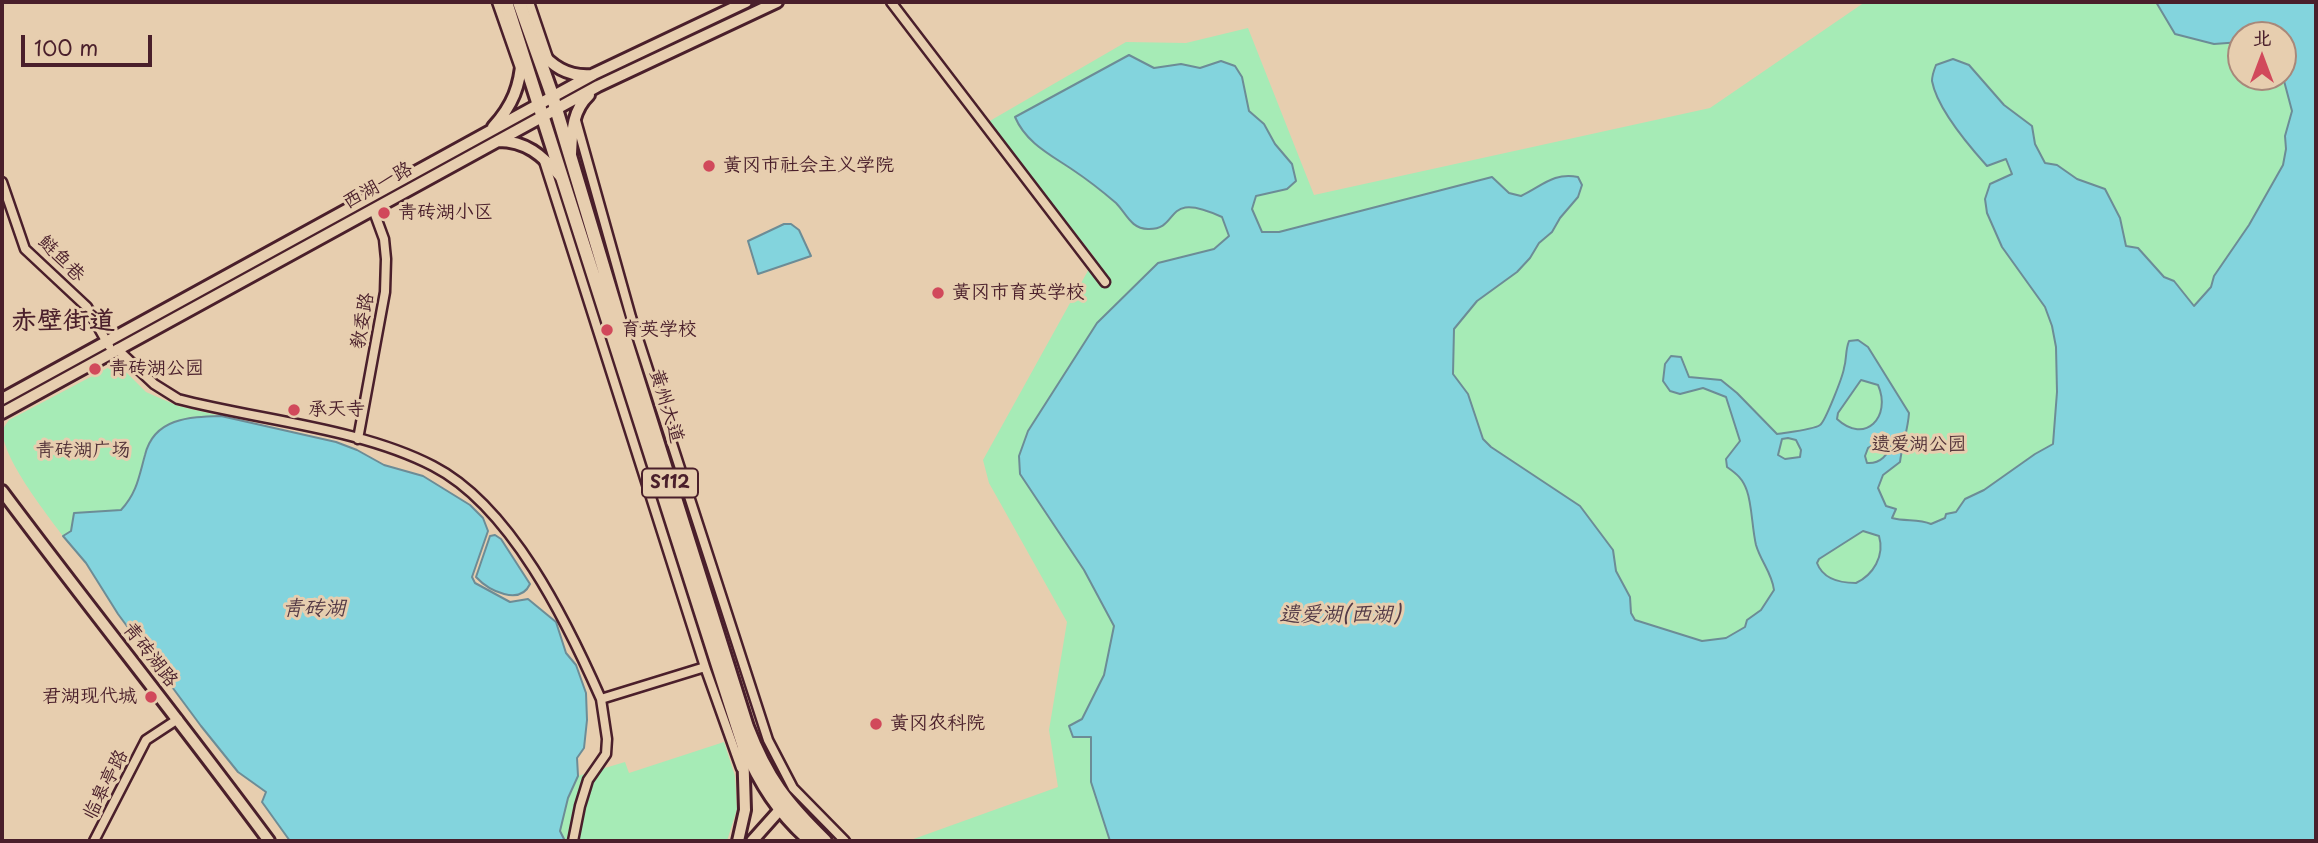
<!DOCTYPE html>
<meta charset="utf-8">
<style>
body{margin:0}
#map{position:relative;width:2318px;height:843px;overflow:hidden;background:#e7ceaf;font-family:"Playpen Sans","LXGW WenKai TC",sans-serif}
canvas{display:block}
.frame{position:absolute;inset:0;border:4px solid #4a1f2b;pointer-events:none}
.north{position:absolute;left:2227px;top:21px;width:70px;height:70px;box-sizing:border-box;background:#e7ceaf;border:2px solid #a8887a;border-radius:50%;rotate:0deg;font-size:19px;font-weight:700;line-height:28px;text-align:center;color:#4a1f2b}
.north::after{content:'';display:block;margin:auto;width:24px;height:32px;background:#d1495b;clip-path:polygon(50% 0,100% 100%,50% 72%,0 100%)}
.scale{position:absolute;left:21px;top:35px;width:131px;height:32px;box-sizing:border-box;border:4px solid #4a1f2b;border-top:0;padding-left:9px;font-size:21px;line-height:24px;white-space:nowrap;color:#4a1f2b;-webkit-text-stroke:5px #e7ceaf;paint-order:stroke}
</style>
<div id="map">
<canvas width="2318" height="843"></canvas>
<div class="frame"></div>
<div class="north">北</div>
<div class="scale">100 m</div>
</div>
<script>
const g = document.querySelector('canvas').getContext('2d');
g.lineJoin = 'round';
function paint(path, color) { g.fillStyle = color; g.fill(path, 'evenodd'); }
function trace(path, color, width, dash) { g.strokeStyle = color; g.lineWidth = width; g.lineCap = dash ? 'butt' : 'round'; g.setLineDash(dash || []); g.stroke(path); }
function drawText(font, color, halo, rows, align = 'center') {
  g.font = font + ' "Playpen Sans","LXGW WenKai TC",sans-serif'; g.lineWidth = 6; g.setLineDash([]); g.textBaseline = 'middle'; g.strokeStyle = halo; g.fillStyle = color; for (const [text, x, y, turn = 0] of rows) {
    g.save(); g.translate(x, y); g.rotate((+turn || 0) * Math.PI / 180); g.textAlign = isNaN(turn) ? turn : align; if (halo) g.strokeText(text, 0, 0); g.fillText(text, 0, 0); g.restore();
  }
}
paint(new Path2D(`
 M1865,2H2316V841H908L1058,787L1049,730L1067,622L989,483L983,460L1095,258L988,122L1126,42L1186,43L1248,28L1314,195L1710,108ZM2241,35H2283V77H2241Z
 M117,363L146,392L178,406L221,416L189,417L146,451L138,483L131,500L121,510L74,513L71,531L63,536C48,516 0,455 3,430C4,426 7,423 9,420Z
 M724,742L735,776L737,809L727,841H565L560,831L568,798L578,776L625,762L629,773Z`), '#a6ebb6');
const water = new Path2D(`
 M2156,2H2316V841H1110L1091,782V737H1073L1069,726L1082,719L1104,675L1114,626L1084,570L1020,474L1019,456L1028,431L1097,323L1158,263L1214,249L1229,236L1222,217C1161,189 1182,230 1148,229C1131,229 1126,213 1116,203C1102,191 1088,180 1073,170C1051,155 1026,143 1015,117L1129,55L1154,68L1181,64L1200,68L1221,61L1235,66L1242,77L1249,111L1264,124L1275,144L1292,164L1296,181L1287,189L1256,196L1252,209L1262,232H1279L1492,177L1509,193L1521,196C1542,186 1554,172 1578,177L1582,185L1578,197L1560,218L1552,232L1539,243L1530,258L1517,272L1477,301L1454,329L1453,374L1468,394L1483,439L1491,447L1580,506L1613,550L1616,571L1630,597L1631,613L1635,620L1702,641L1726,638L1745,627L1747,620L1761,610L1774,590C1772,573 1761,562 1756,545C1752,528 1752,505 1747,491C1743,479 1737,474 1727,467L1726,459L1740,441L1726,397L1703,388L1680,394L1670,391L1663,381L1665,364L1671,356L1681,357L1689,377L1721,380L1737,393L1777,434C1788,432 1813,430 1820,425C1825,422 1843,376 1844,368C1847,358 1845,351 1849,341L1858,340L1868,347L1909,413C1908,430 1902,445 1900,462L1883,475L1878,488L1886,506L1896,509L1892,518C1906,522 1918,518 1931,524L1945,518L1946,514L1956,512L1965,499L1984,490L2035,454L2053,444L2057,392L2056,347L2052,326L2045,307L2002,247L1987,213L1985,199L1990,184L2012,174L2006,159L1987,166C1969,146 1937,108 1932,81C1932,76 1934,70 1936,65L1953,59L1969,65L2004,105L2032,126L2035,144L2045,163L2057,165L2077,179L2105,189L2120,218L2126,246L2138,248L2164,277L2174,281L2194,306L2211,287L2214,276L2249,225L2283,165L2286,149L2285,136L2292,111L2283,77V35H2241V42L2214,44L2175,34ZM1861,380L1878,385C1892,417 1865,445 1837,419L1838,413ZM1788,438L1796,440L1801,450L1800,457L1785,459L1778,455L1782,439ZM1887,438L1891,442C1889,455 1880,464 1867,463L1865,456L1868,448ZM1863,531L1879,536C1885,556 1873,575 1856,583C1840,583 1823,579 1817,563L1819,559Z
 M784,224H791L799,230L811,256L758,274L748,241Z
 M221,416L336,442L357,450L384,465L423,476L470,505L483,518L488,531L472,577L475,583L510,602L528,599L556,622L566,653L576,665L586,693L587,720L584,748L577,758L578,776L568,798L560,831L565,841H290L262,802L266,792L238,772L201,726L118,614L86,563L63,536L71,531L74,513L121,510C137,493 139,476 145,455C154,418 189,417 221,416Z
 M495,535L501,539L530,584C520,606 489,591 476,577L490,536Z`);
paint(water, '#83d4dd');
trace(water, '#6c8c96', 2);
const street = new Path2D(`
 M497,2L520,68
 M529,2L548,58
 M891,2L1105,282
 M575,117L631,317L768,740L793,788L845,841
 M544,161L705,667L741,768
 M2,182L25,249L87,307L109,346
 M117,349L154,384L178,399C258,420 360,428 433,466C511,506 567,622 601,699L705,667
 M358,439L385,292L386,259L384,239L373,209
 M94,841L146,740L178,719
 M573,841L580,806L588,780L606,754L607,739L601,699`);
const secondary = new Path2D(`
 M537,48C552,66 567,77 592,75
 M493,127C513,105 520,86 522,57
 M498,141C526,141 542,155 560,176
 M571,154C572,132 572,111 589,95
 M2,399L594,74L746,2
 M2,413L598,86L777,2
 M2,491C90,609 182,723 269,841
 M738,841L745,810L743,747
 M752,841L785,804`);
const primary = new Path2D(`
 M506,2L743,744C761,784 778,812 811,841
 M519,2L551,92L621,326L747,727C767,779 786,803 825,841`);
trace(street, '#4a1f2b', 13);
trace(secondary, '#4a1f2b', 16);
trace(primary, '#4a1f2b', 18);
trace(street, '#e7ceaf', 8);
trace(secondary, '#e7ceaf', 10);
trace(primary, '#e7ceaf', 12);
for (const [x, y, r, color] of [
 [709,166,7,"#d1495b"],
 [384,213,7,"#d1495b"],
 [938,293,7,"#d1495b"],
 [607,330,7,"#d1495b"],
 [95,369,7,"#d1495b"],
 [294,410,7,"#d1495b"],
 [151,697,7,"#d1495b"],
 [876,724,7,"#d1495b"]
]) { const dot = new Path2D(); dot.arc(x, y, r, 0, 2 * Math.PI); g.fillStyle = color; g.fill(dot); trace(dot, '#e7ceaf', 2.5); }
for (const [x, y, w] of [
 [670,483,56]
]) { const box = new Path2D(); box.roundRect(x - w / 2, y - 14.5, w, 29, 5); g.fillStyle = '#e7ceaf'; g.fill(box); trace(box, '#4a1f2b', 2); }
drawText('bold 18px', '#4a1f2b', null, [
 ["S112",670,483]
]);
drawText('19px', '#4a1f2b', '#e7ceaf', [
 ["黄冈市社会主义学院",723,166],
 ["青砖湖小区",398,213],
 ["黄冈市育英学校",952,293],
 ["育英学校",621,330],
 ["青砖湖公园",109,369],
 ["承天寺",308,410],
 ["君湖现代城",137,697,"right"],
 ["黄冈农科院",890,724]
], 'left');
drawText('19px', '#4a1f2b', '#e7ceaf', [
 ["西湖一路",378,186,-29],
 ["鲢鱼巷",61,259,45],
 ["教委路",363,321,-80],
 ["黄州大道",666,406,73],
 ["青砖湖路",150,655,52],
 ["临皋亭路",106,785,-63]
]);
drawText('19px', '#533339', '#e7ceaf', [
 ["遗爱湖公园",1919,445],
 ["青砖湖广场",83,451]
]);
drawText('italic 21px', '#533a46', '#e7ceaf', [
 ["青砖湖",314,609],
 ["遗爱湖(西湖)",1340,615]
]);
drawText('bold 26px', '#4a1f2b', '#e7ceaf', [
 ["赤壁街道",63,322]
]);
</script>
